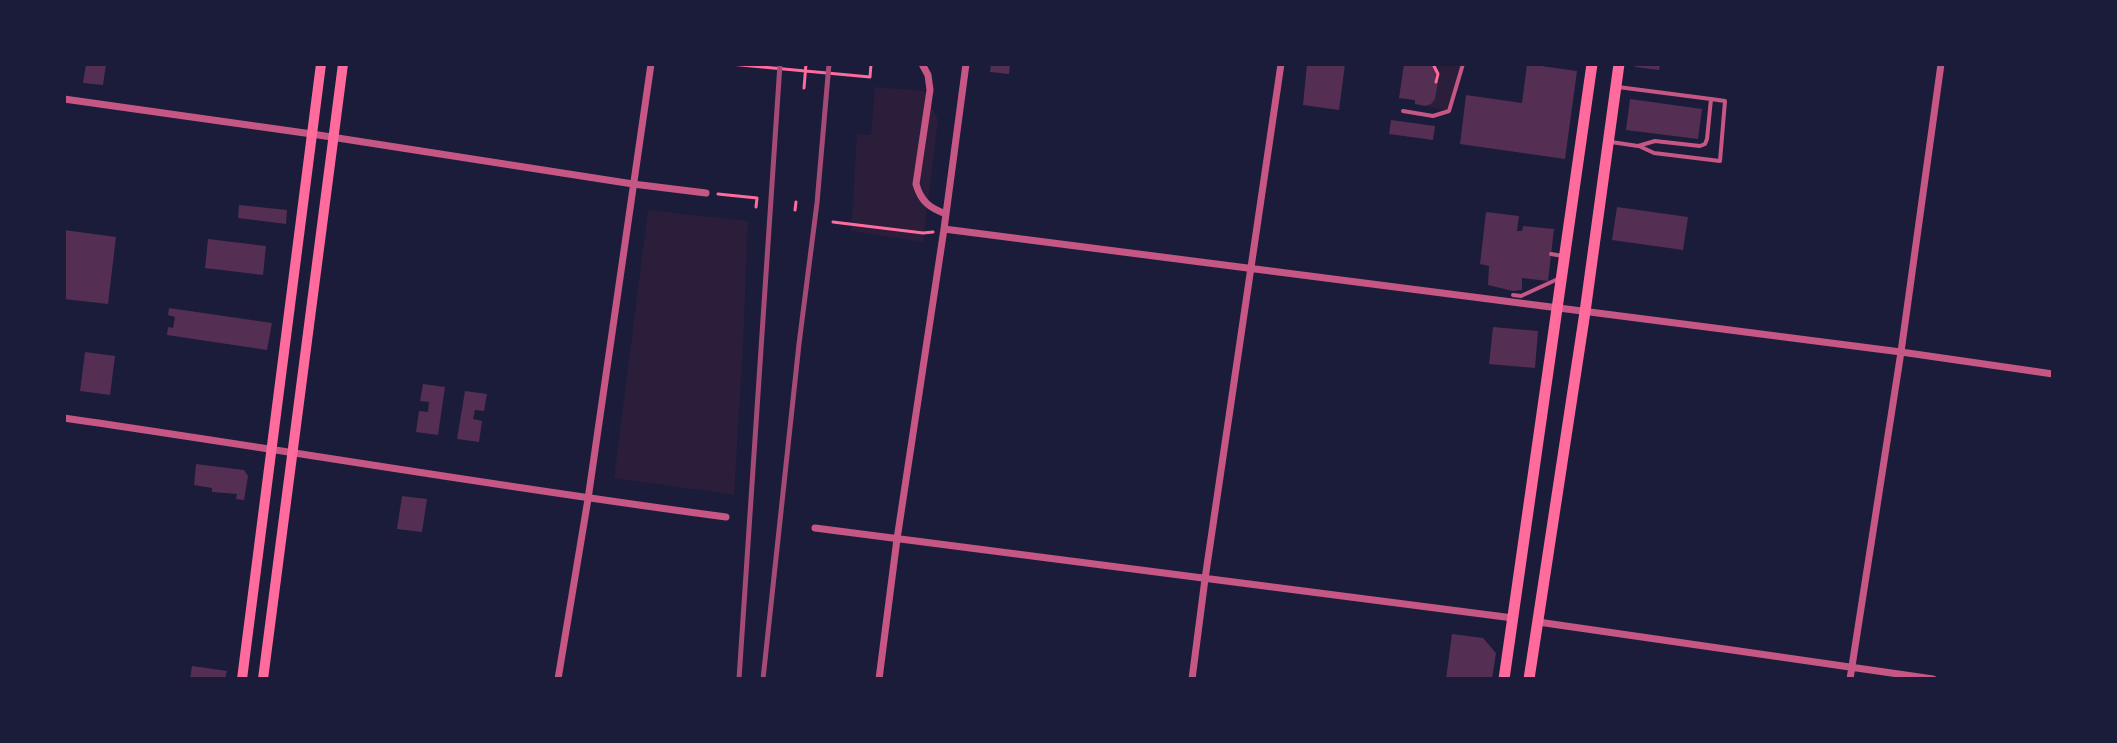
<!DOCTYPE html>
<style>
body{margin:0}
#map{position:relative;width:2117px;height:743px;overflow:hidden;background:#1b1b3a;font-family:"Libre Baskerville",serif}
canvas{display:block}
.frame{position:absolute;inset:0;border:66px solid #1b1b3a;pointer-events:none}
</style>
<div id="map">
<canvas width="2117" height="743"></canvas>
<div class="frame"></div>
</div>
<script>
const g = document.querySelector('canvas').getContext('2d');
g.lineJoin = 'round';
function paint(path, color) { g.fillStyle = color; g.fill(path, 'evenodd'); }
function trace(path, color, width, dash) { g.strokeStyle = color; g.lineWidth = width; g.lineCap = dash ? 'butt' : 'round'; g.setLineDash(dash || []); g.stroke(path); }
paint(new Path2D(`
 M1433,64H1461L1449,111L1425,106C1441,99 1440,78 1433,64Z
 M875,87L924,91L938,120L923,242L851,231L857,134L871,135Z
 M648,210L748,221L743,347L734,495L614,478Z`), '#2a1e3b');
paint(new Path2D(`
 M86,64H106L103,85L83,83Z
 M991,64H1010L1009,74L990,72Z
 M1307,64H1345L1339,110L1303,105Z
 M1404,64H1430L1434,68L1436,73L1435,82H1438L1435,99L1431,104L1425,106L1415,104V100L1399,98Z
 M1527,64L1577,71L1565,159L1460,144L1466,95L1522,103Z
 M1635,64H1660L1659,70L1635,67Z
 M1630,99L1702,109L1698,139L1626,130Z
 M1391,120L1435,126L1433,140L1389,134Z
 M239,205L287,210L286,224L238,218Z
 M1617,207L1688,217L1683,250L1612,240Z
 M1486,212L1519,216L1517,231H1522L1523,226L1554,229L1548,281L1522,278V290L1513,291L1488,285L1489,266L1480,264Z
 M64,230L116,237L108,304L64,299Z
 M208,239L266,246L263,275L205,268Z
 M169,308L272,323L267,350L167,335L168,327L173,328L175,317L168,315Z
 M1493,327L1538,331L1535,368L1489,364Z
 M85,352L115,356L110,395L80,391Z
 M423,384L445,387L438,435L416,432L419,411L428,412L429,402L420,401Z
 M465,391L487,394L484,411L475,410L473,419L482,421L479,442L457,439Z
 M196,464L244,470L248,476L244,500L236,499L237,494L212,492V488L194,485Z
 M402,496L427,499L422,532L397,529Z
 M1452,634L1483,638L1496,653L1492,679H1446Z
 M192,666L227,671L225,679H190Z`), '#542f53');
trace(new Path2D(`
 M730,64L870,77L871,64
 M1433,64L1438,74L1436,82
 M804,88L806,64
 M718,194L757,198L756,207
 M795,210L796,202
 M833,222L923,233L933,232`), '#ff6b9d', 3);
trace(new Path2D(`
 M1403,111L1433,116L1449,111L1463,64
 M1611,142L1638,146L1655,141L1700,146L1705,144L1707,139L1711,99L1618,87
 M1639,146L1654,153L1720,161L1725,101L1711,99
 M1551,254L1563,256
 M1513,295L1521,296L1560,278`), '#c65784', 4);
trace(new Path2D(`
 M922,64L928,75L930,90L916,184C921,202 930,208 946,214
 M64,99L312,134L633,184L706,193
 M944,229L1901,352L2053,374
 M64,418C285,450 505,488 726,517
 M815,528L1513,618
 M1538,622L1933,679
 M558,679L588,499L651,64
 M879,679L897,539L944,229L966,64
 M1192,679L1205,579L1281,64
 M1850,679L1901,352L1941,64`), '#c65784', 7);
trace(new Path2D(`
 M242,679L321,64
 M263,679L343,64`), '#ff6b9d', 10);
trace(new Path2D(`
 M1504,679L1592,64
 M1529,679L1585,312L1619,64`), '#ff6b9d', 11);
trace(new Path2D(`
 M739,679L780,64
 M763,679L799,344L817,203L829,64`), '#a44b75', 5);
</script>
